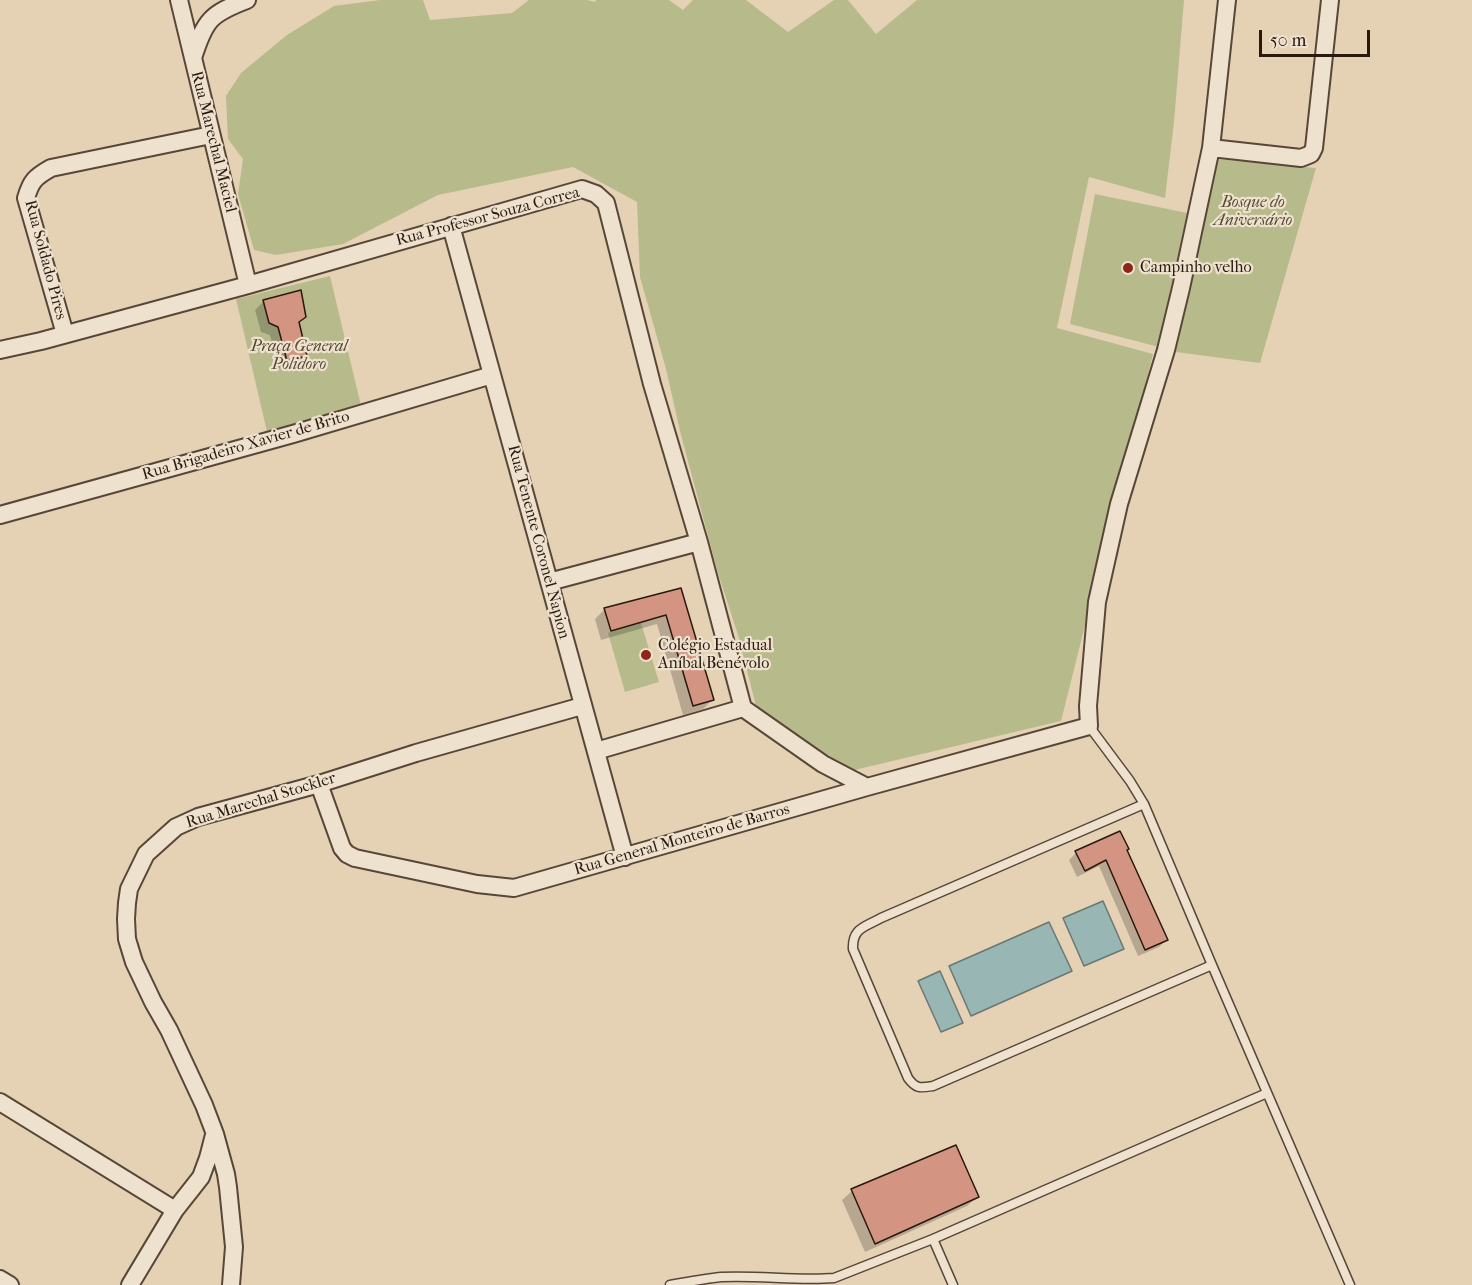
<!DOCTYPE html>
<meta charset="utf-8">
<style>
body{margin:0}
#map{position:relative;width:1472px;height:1285px;overflow:hidden;background:#e5d1b4;font-family:"IM FELL French Canon",serif}
canvas{display:block}
.scale{position:absolute;left:1259px;top:30px;width:111px;height:27px;box-sizing:border-box;border:3px solid #29190e;border-top:0;padding-left:8px;font-size:18px;line-height:21px;white-space:nowrap;color:#29190e;-webkit-text-stroke:4px #eee1ce;paint-order:stroke}
</style>
<div id="map">
<canvas width="1472" height="1285"></canvas>
<div class="scale">50 m</div>
</div>
<script>
const g = document.querySelector('canvas').getContext('2d');
g.lineJoin = 'round';
function paint(path, color) { g.fillStyle = color; g.fill(path, 'evenodd'); }
function trace(path, color, width, dash) { g.strokeStyle = color; g.lineWidth = width; g.lineCap = dash ? 'butt' : 'round'; g.setLineDash(dash || []); g.stroke(path); }
function drawText(font, color, halo, rows, align = 'center') {
  g.font = font + ' "IM FELL French Canon",serif'; g.lineWidth = 4.5; g.setLineDash([]); g.textBaseline = 'middle'; g.strokeStyle = halo; g.fillStyle = color; for (const [text, x, y, turn = 0] of rows) {
    g.save(); g.translate(x, y); g.rotate((+turn || 0) * Math.PI / 180); g.textAlign = isNaN(turn) ? turn : align; if (halo) g.strokeText(text, 0, 0); g.fillText(text, 0, 0); g.restore();
  }
}
paint(new Path2D(`
 M380,0H423L430,20L512,13L529,0H587L595,2L596,0H669L683,10L693,0H746L788,32L834,0H848L876,34L917,0H1184L1174,122L1165,198L1089,177L1057,328L1153,354L1061,721L846,772L756,706L738,635L718,573L681,435L666,369L640,277L637,202L573,167L438,195L343,244L276,255L254,250L238,194L243,159L228,139L226,96L241,73L287,35L334,6Z
 M1215,159L1316,168L1260,363L1168,351Z
 M1095,194L1187,213L1159,347L1070,324Z
 M330,276L362,410L268,436L236,299Z
 M641,623L659,682L625,692L608,633Z`), '#b7bb8b');
const water = new Path2D(`
 M1103,901L1124,949L1084,966L1063,918Z
 M1049,922L1072,971L971,1016L949,966Z
 M940,971L963,1023L941,1032L918,981Z`);
paint(water, '#97b6b4');
trace(water, '#6b7772', 1.5);
paint(new Path2D(`
 M264,301L298,322L306,355L297,363L278,369L270,335L261,332L255,310Z
 M680,589L713,699L703,709L683,715L657,624L601,640L595,619L605,609Z
 M1126,850L1166,940L1159,947L1138,956L1099,866L1077,877L1069,860L1076,853Z
 M852,1191L977,1197L967,1206L865,1252L842,1200Z`), '#0003');
const building = new Path2D(`
 M301,290L306,317L299,322L307,356L287,361L278,327L269,323L263,300Z
 M681,588L714,700L693,706L666,615L611,631L604,608Z
 M1120,831L1129,849L1127,850L1168,940L1145,950L1106,860L1085,871L1075,851Z
 M956,1145L979,1197L875,1244L851,1189Z`);
paint(building, '#d39581');
trace(building, '#29190e', 1.5);
const lane = new Path2D(`
 M1089,726L1130,781L1144,804L1212,965L1350,1285
 M1144,804L881,918C865,927 852,928 853,949L908,1078C916,1089 920,1088 933,1086L1212,965
 M933,1239L953,1285
 M670,1285C687,1282 704,1279 721,1277C759,1275 797,1281 834,1278L933,1239L1267,1093`);
const street = new Path2D(`
 M179,0L248,285
 M193,58C205,20 210,14 247,0
 M1211,148L1301,158L1311,154L1314,148L1330,0
 M451,226L625,857
 M65,334L26,198C31,181 35,177 51,168L211,135
 M0,350L41,341L248,285L582,189L596,194L606,203L652,384L699,542L743,708
 M0,515L293,434L492,375
 M549,582L699,542
 M596,751L743,708L823,764L867,787
 M319,784L342,848L347,854L355,858L477,884L514,888L867,787L1089,726L1088,706L1097,602L1119,504L1166,350L1181,288L1211,148L1227,0
 M0,1102L175,1210
 M0,1279L10,1285
 M130,1285L175,1210L201,1177L208,1158L214,1135
 M231,1285L234,1247L228,1187L226,1174L215,1134L204,1105L169,1030L153,1002L134,962L127,939L126,919L127,903L129,889L146,854L176,827L198,817L319,784L416,753L582,706`);
trace(lane, '#584738', 11);
trace(street, '#584738', 20);
trace(lane, '#eee1ce', 8);
trace(street, '#eee1ce', 16);
for (const [x, y, r, color] of [
 [1128,268,6,"#8f2418"],
 [646,655,6,"#8f2418"]
]) { const dot = new Path2D(); dot.arc(x, y, r, 0, 2 * Math.PI); g.fillStyle = color; g.fill(dot); trace(dot, '#eee1ce', 2); }
drawText('16px', '#29190e', '#eee1ce', [
 ["Rua Marechal Maciel",213,142,76],
 ["Rua Professor Souza Correa",488,217,-15],
 ["Rua Soldado Pires",45,260,75],
 ["Rua Brigadeiro Xavier de Brito",246,446,-16],
 ["Rua Tenente Coronel Napion",538,542,75],
 ["Rua Marechal Stockler",261,801,-17],
 ["Rua General Monteiro de Barros",682,840,-16]
]);
drawText('italic 16px', '#544a34', '#eee1ce', [
 ["Bosque do",1253,203],
 ["Aniversário",1253,221],
 ["Praça General",299,347],
 ["Polidoro",299,365]
]);
drawText('16px', '#29190e', '#eee1ce', [
 ["Campinho velho",1140,268],
 ["Colégio Estadual",658,646],
 ["Aníbal Benévolo",658,664]
], 'left');
</script>
